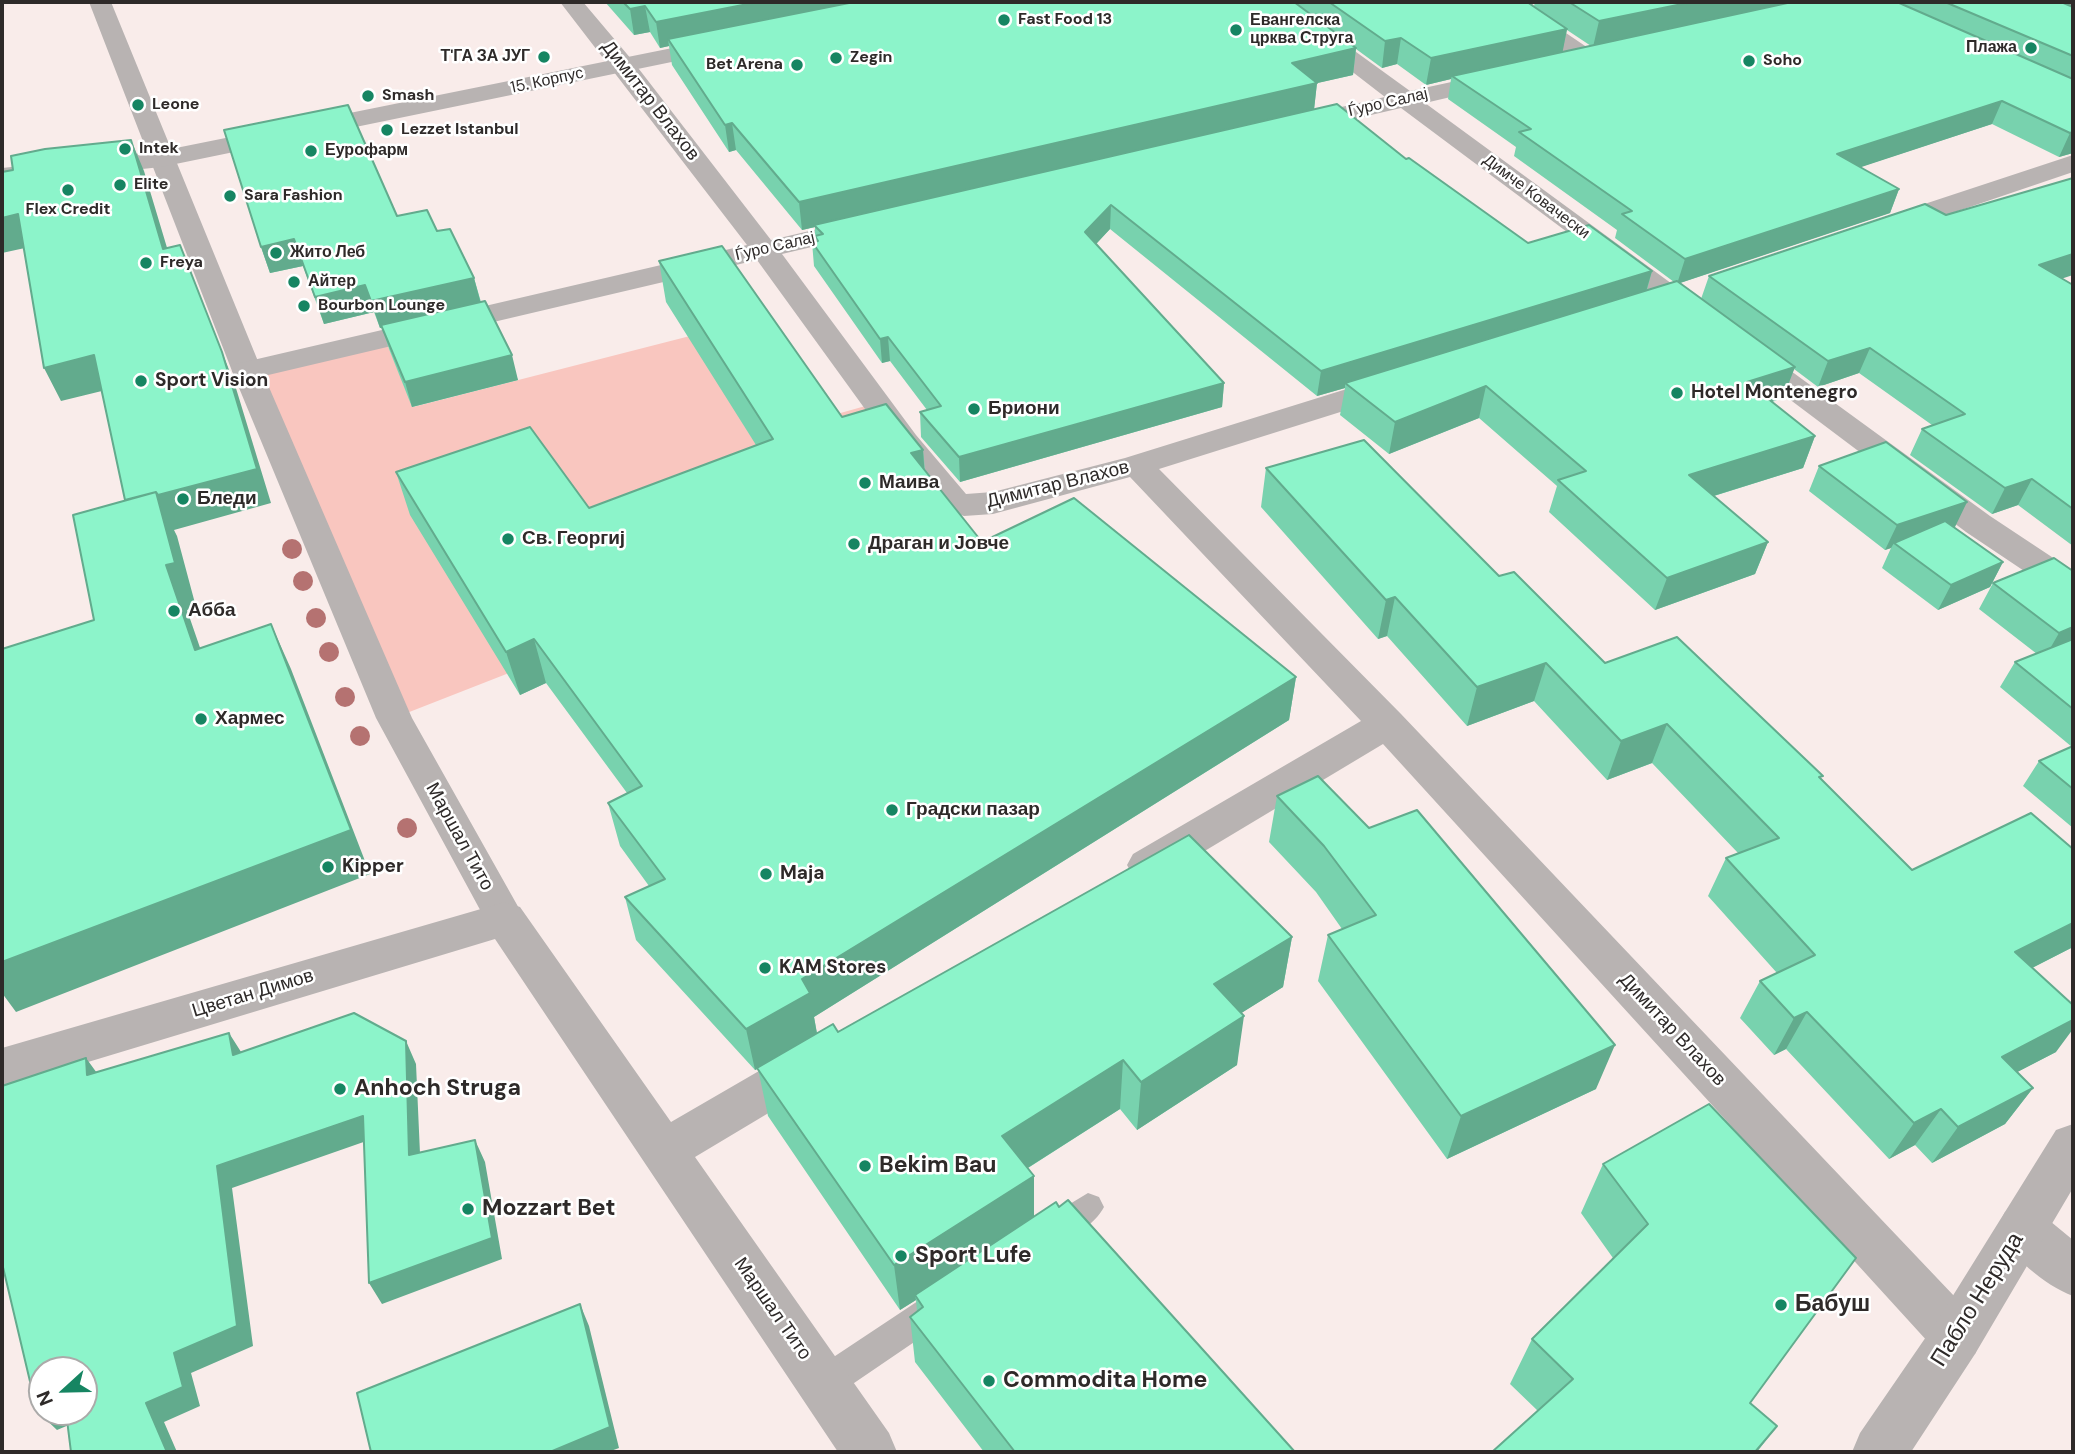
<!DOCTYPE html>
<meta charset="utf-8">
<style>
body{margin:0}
#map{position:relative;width:2075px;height:1454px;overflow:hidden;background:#f9ecea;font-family:"DM Sans",sans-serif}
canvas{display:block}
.frame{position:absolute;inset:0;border:4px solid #2e2a29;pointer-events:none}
.north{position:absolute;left:28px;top:1356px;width:70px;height:70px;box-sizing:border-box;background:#fff;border:2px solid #abaaa9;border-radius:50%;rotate:248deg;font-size:19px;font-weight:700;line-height:28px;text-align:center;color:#2e2a29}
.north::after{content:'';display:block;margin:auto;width:24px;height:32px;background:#168562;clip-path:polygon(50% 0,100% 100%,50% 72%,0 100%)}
</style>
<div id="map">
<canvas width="2075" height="1454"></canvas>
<div class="frame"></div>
<div class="north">N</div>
</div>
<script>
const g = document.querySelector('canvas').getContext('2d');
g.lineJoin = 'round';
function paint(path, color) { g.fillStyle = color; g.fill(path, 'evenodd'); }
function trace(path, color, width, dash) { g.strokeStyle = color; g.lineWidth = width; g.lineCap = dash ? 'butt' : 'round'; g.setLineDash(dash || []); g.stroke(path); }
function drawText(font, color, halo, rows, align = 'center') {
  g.font = font + ' "DM Sans",sans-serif'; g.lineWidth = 5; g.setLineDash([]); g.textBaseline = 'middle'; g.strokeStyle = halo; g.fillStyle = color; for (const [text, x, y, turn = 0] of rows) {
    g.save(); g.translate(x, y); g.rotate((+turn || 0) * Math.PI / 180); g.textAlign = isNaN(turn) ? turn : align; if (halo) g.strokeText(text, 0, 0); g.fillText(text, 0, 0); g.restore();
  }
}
paint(new Path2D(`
 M690,336L752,438L876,403L624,628L394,718L247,371L385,339L413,407Z`), '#f9c6bf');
paint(new Path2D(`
 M1088,1193L1099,1197L1104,1207C1095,1225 1069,1240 1051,1247L1040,1242L1035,1232L1040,1222Z
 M939,1290L951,1295L955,1306L951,1317L835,1396L823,1401L811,1396L806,1384L811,1372L927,1295Z`), '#b8b3b2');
paint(new Path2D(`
 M89,2H111L262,371L412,718L525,919L519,930L505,935L491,930L376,718L232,371Z`), '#b8b3b2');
paint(new Path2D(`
 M560,2H583L632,60L771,240L865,218L875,220L879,226L875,232L782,254L916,435L966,494L993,492L1125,458L1382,378L1393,376L1404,378L1409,385L1404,392L1159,469L1401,714L1975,1318L1983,1336L1975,1354L1957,1361L1939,1354L1383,744L1163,876L1148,881L1133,876L1127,865L1133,854L1361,721L1130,477L993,514L964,516L942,508L894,449L757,260L247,380L236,378L232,371L236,364L747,245Z
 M1262,2H1287L1410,91L1502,71L1511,73L1514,78L1511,83L1425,103L1709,311L1714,317L1709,323L1699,326L1689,323L1401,108L1298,132L1289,129L1285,124L1289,119L1385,97Z
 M1500,2H1536L1529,8L1597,54L1601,59L1597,64L1589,66L1581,64L1501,10L1498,5Z
 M2073,155V172L1896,232L1886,234L1876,232L1872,226L1876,220Z
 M1747,344L1758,347L1990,516L2073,571V599L2060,595L1966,532L1736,359L1732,353L1736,347Z
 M505,902L520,907L671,1122L790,1053L806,1047L822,1053L829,1067L822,1081L695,1157L889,1433L897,1452H838L495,939L2,1088V1048Z
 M2022,1205L2039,1212L2073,1240V1296C2044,1285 2010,1256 1997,1228L2005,1212Z`), '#b8b3b2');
paint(new Path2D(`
 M722,38L730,40L734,45L730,50L161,167L2,184V168L161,151Z
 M2073,1124V1188L1975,1354L1911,1452H1852L1860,1433L1939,1318L2056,1130Z`), '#b8b3b2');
paint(new Path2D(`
 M2056,2H2073V11L2059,7Z`), '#9d9594');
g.fillStyle = '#b57271';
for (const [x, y] of [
 [292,549],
 [303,581],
 [316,618],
 [329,652],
 [345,697],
 [360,736],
 [407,828]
]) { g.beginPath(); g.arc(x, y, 10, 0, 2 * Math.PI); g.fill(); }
paint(new Path2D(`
 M605,2H1527L1534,6L1535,2H1897L1904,5L1906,2H2061L2073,7V153L2059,157L1992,124L1860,167L1899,189L1890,213L1680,283L1701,299L1709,276L2062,278L2073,285V546L2018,505L1992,514L1910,455L1922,429L1932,425L1859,373L1818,387L1794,369L1783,398L1772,402L1815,436L1803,468L1714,496L1768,542L1755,574L1655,610L1549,512L1557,486L1479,418L1389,454L1340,415L1345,388L1317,396L1110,229L1096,244L1224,383L1222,407L960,482L921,437L920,412L927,410L890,361L882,363L814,266L812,242H815V227L802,230L736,150L729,152L672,65L669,46L660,48L650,32L634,35ZM1567,30L1591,46L1562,52ZM1356,49L1382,68L1397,64L1426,85L1451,79L1448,99L1516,147L1514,156L1617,230L1615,238L1674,282L1647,290L1652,271L1528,243L1406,159L1314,109L1317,83L1353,75Z
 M397,216L437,231L474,278L481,302L518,380L412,407L389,349L382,327L380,328L374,312L324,324L303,266L270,273L261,247Z
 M659,261L842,417L923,450L925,470L982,542L1296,677L1289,720L814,1017L817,1033L838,1032L1292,937L1283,987L1241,1013L1237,1065L1137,1130L1120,1109L1028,1168L1034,1176V1217L1059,1207L1295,1452H984L915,1362L910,1317L917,1312L916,1300L900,1310L768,1116L758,1069L755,1070L636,940L625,897L649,886L620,846L608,803L627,793L546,683L520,695L410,515L396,472L589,508L756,445L666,302Z
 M1819,466L1967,502L1954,527L2003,562L1990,587L1938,610L1882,568L1891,548L1885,550L1809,491Z
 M1266,468L1499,576L1605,663L1821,779L1912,870L2073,947L2032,968L2056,1052L2017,1072L2033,1088L2005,1124L1932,1163L1915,1145L1889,1159L1786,1049L1774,1055L1740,1018L1760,981L1777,973L1708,896L1726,858L1738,853L1652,763L1607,780L1534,701L1467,726L1387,636L1378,639L1261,507Z
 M2073,571V828L2023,786L2039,761L2072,747L2000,687L2015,662L2037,654L1979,609L1993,583Z
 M1277,796L1596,1089L1447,1159L1318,981L1328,935L1342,929L1316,892L1269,842Z
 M1709,1104L1750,1403L1777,1426L1757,1452H1492L1538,1411L1510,1384L1532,1339L1613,1258L1581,1213L1603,1164Z`), '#78d2ae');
paint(new Path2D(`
 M758,2H889L668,39L669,46L660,48L656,22Z
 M1692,2H1804L1593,47L1599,21Z
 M645,6L650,32L634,35L630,9Z
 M1567,29L1562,55L1452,76L1451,79L1426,85L1431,58Z
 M1401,38L1397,64L1382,68L1385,41Z
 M1356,48L1353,75L1300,87L1317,83L1314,110L814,225L815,227L802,230L799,202L1292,63Z
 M2002,101L1992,124L1828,178L1837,154Z
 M732,123L736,150L729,152L725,125Z
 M2073,132V153L2059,157L2070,133Z
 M131,140L144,171L177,281L163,249Z
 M1899,189L1890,213L1677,284L1685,259Z
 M1111,205L1110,229L1085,256V232Z
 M18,214L34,246L2,253V218Z
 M294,239L303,266L270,273L261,247Z
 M180,245L235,385L271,503L174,530L177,536L196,607L187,610L216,694L142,538Z
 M2073,254V275L2027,290L2039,265Z
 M1652,271L1645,295L1345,383V388L1317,396L1321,371Z
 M474,278L481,304L380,328L371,301Z
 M365,285L374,312L324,324L315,297Z
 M888,337L890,361L882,363L880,339Z
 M1870,348L1859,373L1818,387L1828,361Z
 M94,355L110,389L61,401L44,368Z
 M512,355L518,380L412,407L405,382Z
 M1795,367L1783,398L1736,413L1747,382Z
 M1224,383L1222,407L960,482L959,457Z
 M1486,386L1479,418L1389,454L1395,422Z
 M1815,436L1803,468L1678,507L1689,475Z
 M923,450L926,492L911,453Z
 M2032,479L2018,505L1992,514L2005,488Z
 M1967,502L1955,527L1899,546L1894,543L1891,548L1885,550L1897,525Z
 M1768,542L1755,574L1655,610L1667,578Z
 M2003,562L1990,587L1938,610L1951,585Z
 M1395,597L1387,636L1378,639L1386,600Z
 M271,624L291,669L370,874L16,1012L2,993V962Z
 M2073,627V647L2044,659L2059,633Z
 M534,639L546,683L520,695L506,652Z
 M1546,663L1534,701L1467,726L1477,687Z
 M1296,677L1289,720L814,1017L817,1034L755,1070L746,1029L802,979Z
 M1667,724L1652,763L1607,780L1621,741Z
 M2073,923V947L1989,990L2015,952Z
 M1292,937L1283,987L1208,1034L1214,984Z
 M1807,1012L1786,1049L1774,1055L1794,1018Z
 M1244,1016L1237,1065L1137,1130L1141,1082Z
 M2073,1020V1029L2056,1052L1975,1094L2002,1057Z
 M229,1033L243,1055H233Z
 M406,1041L416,1064L421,1176L409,1155Z
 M1615,1045L1596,1089L1447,1159L1461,1116Z
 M86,1058L102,1080L87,1075Z
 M1123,1060L1120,1109L1004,1183L1002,1136Z
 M2033,1088L2005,1124L1932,1163L1958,1127Z
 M1941,1109L1915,1145L1889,1159L1914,1123Z
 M363,1116L375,1138L232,1188L253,1346L191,1373L200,1406L164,1422L177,1452H167L146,1403L174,1353L217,1166Z
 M475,1140L485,1162L502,1259L382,1304L369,1283Z
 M1034,1176V1222L915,1295L916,1300L900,1310L894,1265Z
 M580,1304L589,1326L619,1448L608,1452H550Z
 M42,1409V1412H77L83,1419L57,1430L37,1411Z`), '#62ab8d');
const building = new Path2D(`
 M623,2H758L656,22L645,6L630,9Z
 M854,2H1294L1356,48L1292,63L1317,83L799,202L732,123L725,125L668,39Z
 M1329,2H1527L1567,29L1431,58L1401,38L1385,41Z
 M1569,2H1692L1599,21Z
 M1792,2H1897L2073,79V132L2070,133L2002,101L1837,154L1899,189L1685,259L1622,214L1632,211L1519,132L1531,129L1452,76Z
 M1945,2H2061L2073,7V56Z
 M1337,104L1406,159L1409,158L1528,243L1589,225L1652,271L1321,371L1111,205L1085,232L1224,383L959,457L920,412L941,406L888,337L880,339L812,242L818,241L815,236L823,234L814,225Z
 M348,105L397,216L427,210L437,231L450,229L474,278L371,301L365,285L315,297L294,239L261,247L224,130Z
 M131,140L163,249L180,245L222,352L257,469L158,495L156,492L125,500L94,355L44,368L18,214L2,218V172L13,170L11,156L45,149Z
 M2073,178V254L2039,265L2073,285V509L2032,479L2005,488L1922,429L1965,414L1870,348L1828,361L1709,276L1925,204L1946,215Z
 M722,246L842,417L886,404L923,450L911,453L982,542L1074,498L1296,677L802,979L810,993L746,1029L625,897L665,879L608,803L642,786L534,639L506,652L396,472L530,427L589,508L773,439L659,261Z
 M1677,281L1795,367L1747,382L1815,436L1689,475L1768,542L1667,578L1558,480L1586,471L1486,386L1395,422L1345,383Z
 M485,301L512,355L405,382L381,325Z
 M1364,440L1499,576L1514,572L1605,663L1677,637L1823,776L1819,777L1912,870L2031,813L2073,849V923L2015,952L2073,1005V1020L2002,1057L2033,1088L1958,1127L1941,1109L1914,1123L1807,1012L1794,1018L1760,981L1815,955L1726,858L1779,838L1667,724L1621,741L1546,663L1477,687L1395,597L1386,600L1266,468Z
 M1886,442L1967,502L1897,525L1819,466Z
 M156,492L175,563L166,565L195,650L271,624L351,830L2,962V649L94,620L73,515Z
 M1945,521L2003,562L1951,585L1894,543Z
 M2054,558L2073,571V627L2059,633L1993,583Z
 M2073,639V709L2015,662Z
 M2073,746V789L2039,761Z
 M1318,776L1369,828L1417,810L1615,1045L1461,1116L1328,935L1376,915L1324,846L1277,796Z
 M1189,835L1292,937L1214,984L1244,1016L1141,1082L1123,1060L1002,1136L1034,1176L894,1265L757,1068L833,1024L838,1032Z
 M354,1013L406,1041L409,1155L475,1140L492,1238L369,1283L363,1116L217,1166L237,1326L174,1353L183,1387L146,1403L167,1452H71L66,1412H84V1370H42V1409L37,1411L2,1263V1086L86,1058L87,1075L229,1033L233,1055Z
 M1709,1104L1856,1258L1750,1403L1777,1426L1755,1452H1492L1573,1379L1532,1339L1648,1224L1603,1164Z
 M1068,1200L1295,1452H1015L910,1317L923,1307L915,1295L1056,1202L1059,1207Z
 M580,1304L610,1427L550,1452H371L357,1393Z`);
paint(building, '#8cf4ca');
trace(building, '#62ab8d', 2);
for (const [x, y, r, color] of [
 [1004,20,7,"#168562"],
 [1236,30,7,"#168562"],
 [2031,48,7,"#168562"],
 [544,57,7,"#168562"],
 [836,58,7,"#168562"],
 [1749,61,7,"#168562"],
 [797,65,7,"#168562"],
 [368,96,7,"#168562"],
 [138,105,7,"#168562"],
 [387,130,7,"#168562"],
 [125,149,7,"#168562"],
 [311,151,7,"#168562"],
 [120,185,7,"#168562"],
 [68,190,7,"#168562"],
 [230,196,7,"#168562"],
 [276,253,7,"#168562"],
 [146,263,7,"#168562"],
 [294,282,7,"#168562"],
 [304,306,7,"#168562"],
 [141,381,7,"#168562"],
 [1677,393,7,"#168562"],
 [974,409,7,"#168562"],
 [865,483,7,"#168562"],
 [183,499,7,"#168562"],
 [508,539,7,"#168562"],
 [854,544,7,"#168562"],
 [174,611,7,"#168562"],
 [201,719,7,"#168562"],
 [892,810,7,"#168562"],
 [328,867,7,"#168562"],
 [766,874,7,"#168562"],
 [765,968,7,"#168562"],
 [340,1089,7,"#168562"],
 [865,1166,7,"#168562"],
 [468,1209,7,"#168562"],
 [901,1256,7,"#168562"],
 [1781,1305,7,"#168562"],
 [989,1381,7,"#168562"]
]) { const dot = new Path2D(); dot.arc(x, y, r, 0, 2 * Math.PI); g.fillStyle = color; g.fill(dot); trace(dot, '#fff', 2.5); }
drawText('bold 16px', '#2e2a29', '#fff', [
 ["Fast Food 13",1018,20],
 ["Евангелска",1250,21],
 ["црква Струга",1250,39],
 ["Плажа",2017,48,"right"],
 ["Т'ГА ЗА ЈУГ",530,57,"right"],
 ["Zegin",850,58],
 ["Soho",1763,61],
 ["Bet Arena",783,65,"right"],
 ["Smash",382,96],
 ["Leone",152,105],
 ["Lezzet Istanbul",401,130],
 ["Intek",139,149],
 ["Еурофарм",325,151],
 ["Elite",134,185],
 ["Sara Fashion",244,196],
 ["Flex Credit",68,210,"center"],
 ["Жито Леб",290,253],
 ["Freya",160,263],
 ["Айтер",308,282],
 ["Bourbon Lounge",318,306]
], 'left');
drawText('16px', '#2e2a29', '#fff', [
 ["15. Корпус",547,81,-12],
 ["Ѓуро Салај",1388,103,-13],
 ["Димче Ковачески",1536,197,37],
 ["Ѓуро Салај",775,247,-13]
]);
drawText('19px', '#2e2a29', '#fff', [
 ["Димитар Влахов",650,101,52],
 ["Димитар Влахов",1058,485,-14],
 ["Маршал Тито",459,837,61],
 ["Цветан Димов",253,994,-17],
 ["Димитар Влахов",1672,1030,47],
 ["Маршал Тито",772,1309,55]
]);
drawText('bold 19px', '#2e2a29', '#fff', [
 ["Sport Vision",155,381],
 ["Hotel Montenegro",1691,393],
 ["Бриони",988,409],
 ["Маива",879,483],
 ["Бледи",197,499],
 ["Св. Георгиј",522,539],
 ["Драган и Јовче",868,544],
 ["Абба",188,611],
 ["Хармес",215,719],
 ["Градски пазар",906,810],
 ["Kipper",342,867],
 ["Maja",780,874],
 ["KAM Stores",779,968]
], 'left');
drawText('bold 23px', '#2e2a29', '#fff', [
 ["Anhoch Struga",354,1089],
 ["Bekim Bau",879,1166],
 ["Mozzart Bet",482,1209],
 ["Sport Lufe",915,1256],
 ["Бабуш",1795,1305],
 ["Commodita Home",1003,1381]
], 'left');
drawText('23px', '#2e2a29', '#fff', [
 ["Пабло Неруда",1978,1300,-58]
]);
</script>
